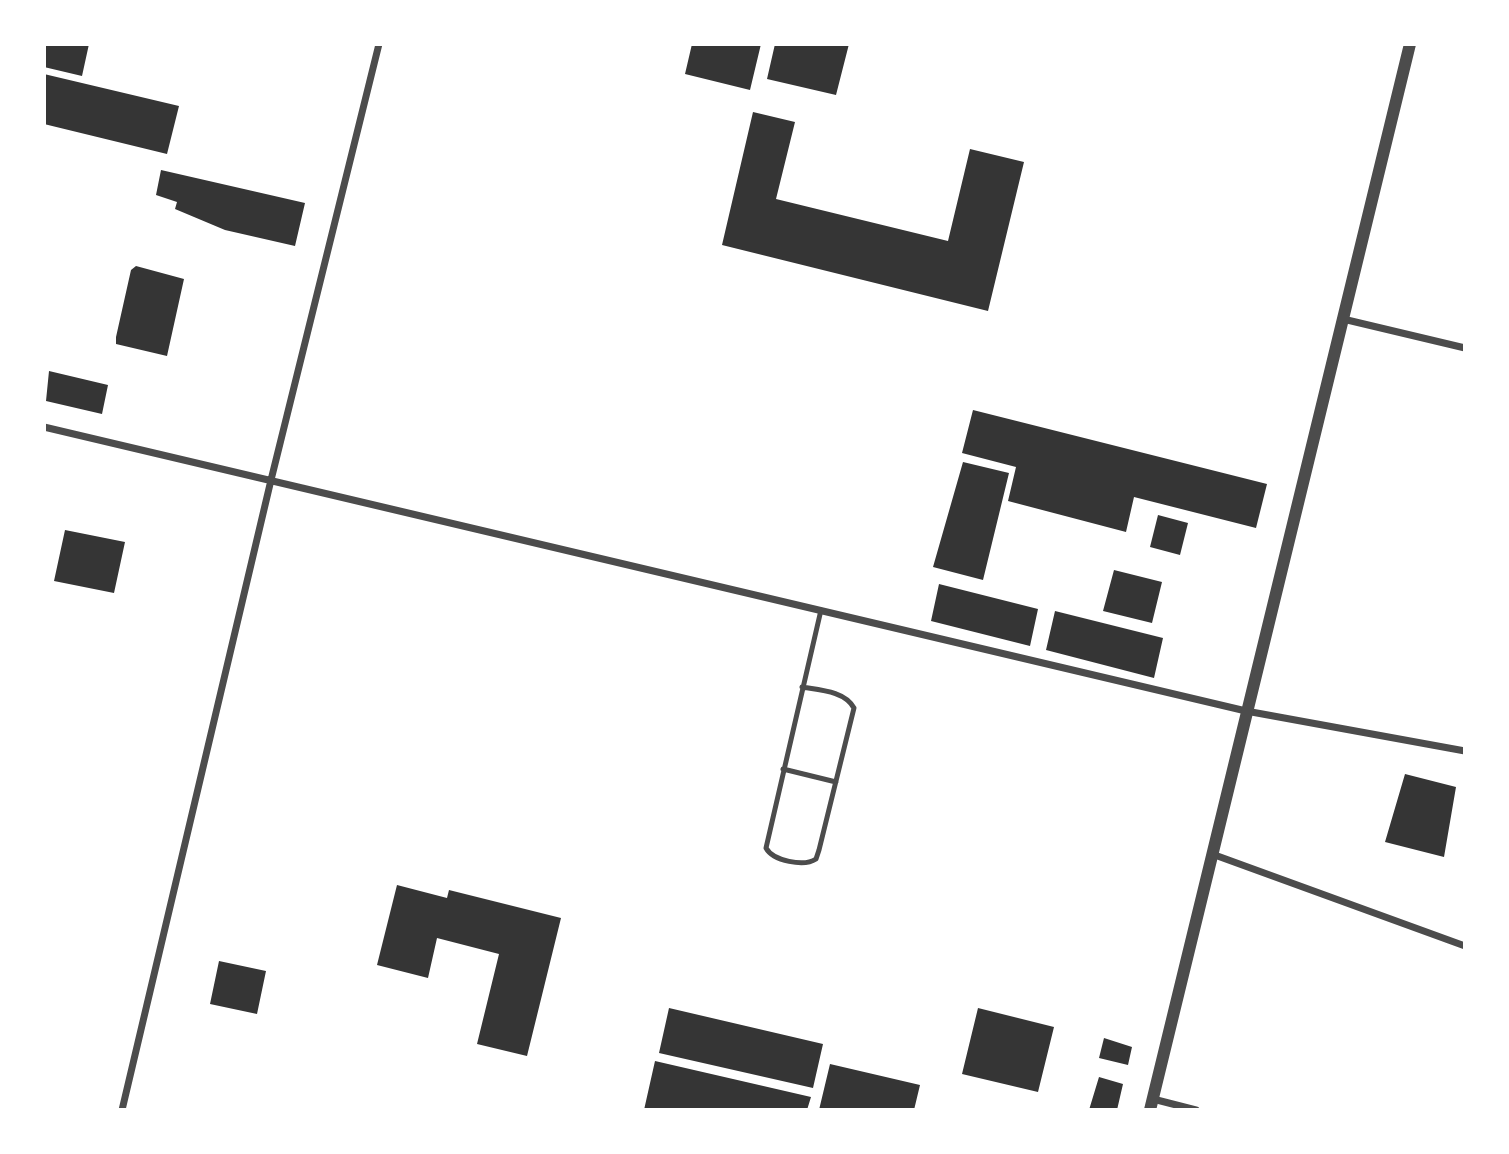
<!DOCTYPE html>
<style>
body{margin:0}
#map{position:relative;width:1509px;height:1154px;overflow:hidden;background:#fff;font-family:"Golos Text",sans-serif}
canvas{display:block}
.frame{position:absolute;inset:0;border:46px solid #fff;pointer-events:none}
</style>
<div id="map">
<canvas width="1509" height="1154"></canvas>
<div class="frame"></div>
</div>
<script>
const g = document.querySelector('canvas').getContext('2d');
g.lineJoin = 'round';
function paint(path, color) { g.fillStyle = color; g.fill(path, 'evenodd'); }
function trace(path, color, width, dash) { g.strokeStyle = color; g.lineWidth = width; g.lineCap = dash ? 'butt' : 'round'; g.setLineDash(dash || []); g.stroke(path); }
paint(new Path2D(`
 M44,44H89L82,76L44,67Z
 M692,44H761L750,90L685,74Z
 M775,44H849L836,95L767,79Z
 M44,74L179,106L167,154L44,124Z
 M753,112L795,122L776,199L948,241L970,149L1024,162L988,311L722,245Z
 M161,170L305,203L295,246L225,230L175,209L177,202L156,195Z
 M136,266L184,279L167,356L116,344V337L131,270Z
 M49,371L108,385L102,414L46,401Z
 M973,410L1267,484L1256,528L1134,497L1126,532L1008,501L1016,467L962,453Z
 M963,462L1009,473L983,580L933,567Z
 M1158,515L1188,523L1180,555L1150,547Z
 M65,530L125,542L114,593L54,581Z
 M1114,570L1162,582L1152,623L1103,611Z
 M939,584L1038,609L1030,646L931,621Z
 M1055,611L1163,638L1154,678L1046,650Z
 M1405,774L1456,787L1444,857L1385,842Z
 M397,885L447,898L449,890L561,918L527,1056L477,1044L499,954L437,938L428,978L377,965Z
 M219,961L266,971L257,1014L210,1004Z
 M669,1008L823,1044L813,1088L659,1053Z
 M978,1008L1054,1027L1038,1092L962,1074Z
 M1104,1038L1132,1047L1128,1065L1099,1058Z
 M655,1061L811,1097L807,1110H644Z
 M830,1064L920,1085L914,1110H819Z
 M1099,1077L1123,1084L1117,1110H1089Z`), '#353535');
trace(new Path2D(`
 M802,687C820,690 845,691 854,708L819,850L816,859C804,867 773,861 766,848L821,610
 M783,769L836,782`), '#4c4c4c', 5);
trace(new Path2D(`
 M1343,319L1465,348
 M44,427L1246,711L1465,751
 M1212,854L1465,946
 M1153,1099L1196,1110
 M122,1110L271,480L379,44`), '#4c4c4c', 7);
trace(new Path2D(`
 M1150,1110L1410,44`), '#4c4c4c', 12);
</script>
